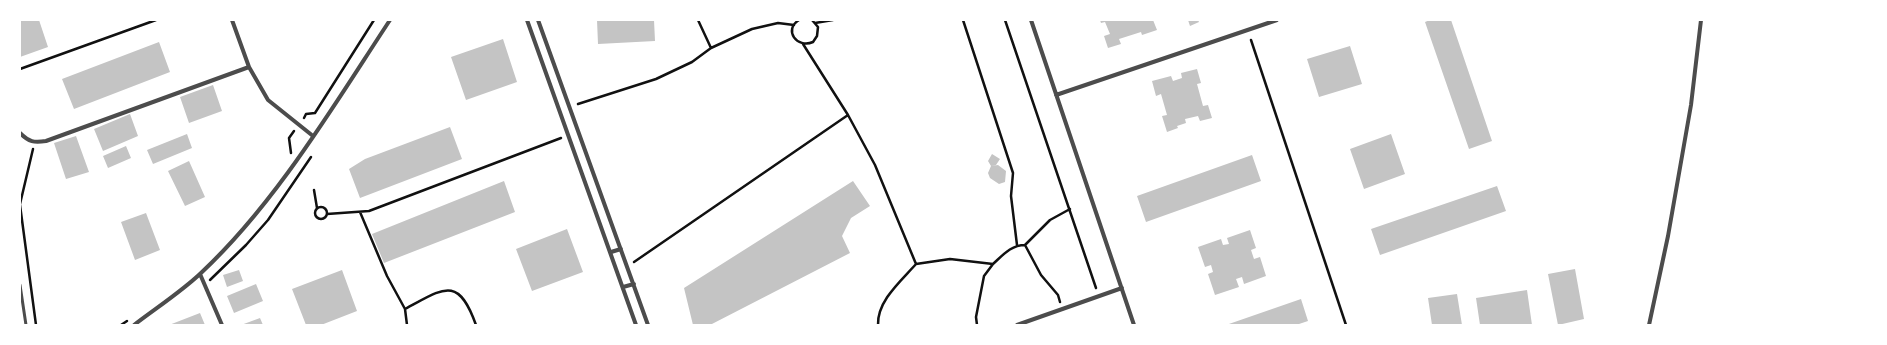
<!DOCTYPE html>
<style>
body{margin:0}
#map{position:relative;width:1887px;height:345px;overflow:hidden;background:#fff;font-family:"Roboto Condensed",sans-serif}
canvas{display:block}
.frame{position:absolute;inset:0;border:21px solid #fff;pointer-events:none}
</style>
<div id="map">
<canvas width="1887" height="345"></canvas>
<div class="frame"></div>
</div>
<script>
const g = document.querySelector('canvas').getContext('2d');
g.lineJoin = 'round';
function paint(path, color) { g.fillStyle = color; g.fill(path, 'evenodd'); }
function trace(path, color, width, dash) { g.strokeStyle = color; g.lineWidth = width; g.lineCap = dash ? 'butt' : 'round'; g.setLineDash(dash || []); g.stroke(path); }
paint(new Path2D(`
 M20,20H39L48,47L20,57Z
 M597,20H654L655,41L598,44Z
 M1100,20H1153L1157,30L1142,35L1141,32L1119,39L1121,44L1108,48L1104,36L1110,34L1105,22L1101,23Z
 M1188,20H1198L1199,22L1190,26Z
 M1430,20H1451L1492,141L1469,149L1425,22Z
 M503,39L517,82L466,100L451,57Z
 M159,42L170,72L74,109L62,79Z
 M1350,46L1362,84L1319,97L1307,59Z
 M1197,69L1201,83L1197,84L1203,106L1208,105L1212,118L1200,121L1198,116L1185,119L1186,123L1177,126L1178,128L1167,132L1162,116L1167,115L1161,94L1156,96L1152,81L1171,76L1173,81L1182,78L1181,73Z
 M213,85L222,111L189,123L180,97Z
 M130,114L138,136L103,151L94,129Z
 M450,127L462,159L360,198L349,169L365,159Z
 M187,134L192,148L153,164L147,150Z
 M1391,134L1405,174L1364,189L1350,149Z
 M76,136L89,172L66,179L54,143Z
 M126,146L131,158L108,168L103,156Z
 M992,154L1000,159L996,165L991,166L998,165L1006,171L1005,182L999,184L990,178L988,173L991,166L988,161Z
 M1252,155L1261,181L1146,222L1137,196Z
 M189,161L205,197L185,206L168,171Z
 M504,181L515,212L384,263L372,234Z
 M853,181L870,206L851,218L842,236L850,253L710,325H693L684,288Z
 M1497,186L1506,211L1380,255L1371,229Z
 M146,213L160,250L135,260L121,222Z
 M567,229L583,272L532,291L516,249Z
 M1250,230L1256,248L1251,250L1254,259L1260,257L1266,276L1244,284L1242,277L1236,279L1239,287L1215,295L1208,274L1213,272L1211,265L1205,267L1198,247L1221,239L1223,245L1229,244L1227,238Z
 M1575,269L1584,319L1558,325L1548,274Z
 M239,270L243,281L227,287L223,275Z
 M342,270L357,311L321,325H306L292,289Z
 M256,284L263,301L234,313L227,296Z
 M1527,290L1532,325H1480L1476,298Z
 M1457,294L1462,325H1432L1428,298Z
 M1301,299L1308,321L1296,325H1226Z
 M200,313L205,325H169Z
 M260,318L263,325H241Z`), '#c4c4c4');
trace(new Path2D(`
 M698,20L711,48
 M799,20C783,30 797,49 813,42L817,36L818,27L812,20
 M963,20L1013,173L1011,196L1017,245
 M1005,20L1096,288
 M815,23L833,20
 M1251,40L1346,325
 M803,44L848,115L875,165L916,264
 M20,69L156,20
 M578,104L656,79L692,62L711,48L752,29L778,23L794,25
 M304,118L306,114L315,113L374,20
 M291,153L289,138L294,131
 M314,190L317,208
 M20,204L33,149
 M20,205L36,325
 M315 213a6 6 0 1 1 12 0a6 6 0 1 1-12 0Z
 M360,212L387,276L405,309
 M327,214L369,211L561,138
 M1025,245L1050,220L1070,209
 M634,262L848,115
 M210,280L246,245L268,220L311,157
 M121,325L127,321
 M407,325L405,309C443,289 458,274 476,325
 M878,325C877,301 901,281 916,264L950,259L993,264C1003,255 1011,245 1025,245L1041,275L1058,295L1060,302
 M977,325L976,317L984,276L993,264`), '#111', 2.5);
trace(new Path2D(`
 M20,285L26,325`), '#4c4c4c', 3);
trace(new Path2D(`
 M232,20L249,67
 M527,20L636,325
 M538,20L648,325
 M1031,20L1134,325
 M1056,95L1277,20
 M20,133C29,142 34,143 46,141L249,67L268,100L313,136
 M611,252L621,249
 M200,274L222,325
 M623,287L634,284
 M134,325C156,308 181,292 201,273C276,203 334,105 390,20
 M1017,325L1122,288
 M1649,325L1668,236L1691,105L1701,20`), '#4c4c4c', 4);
</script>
